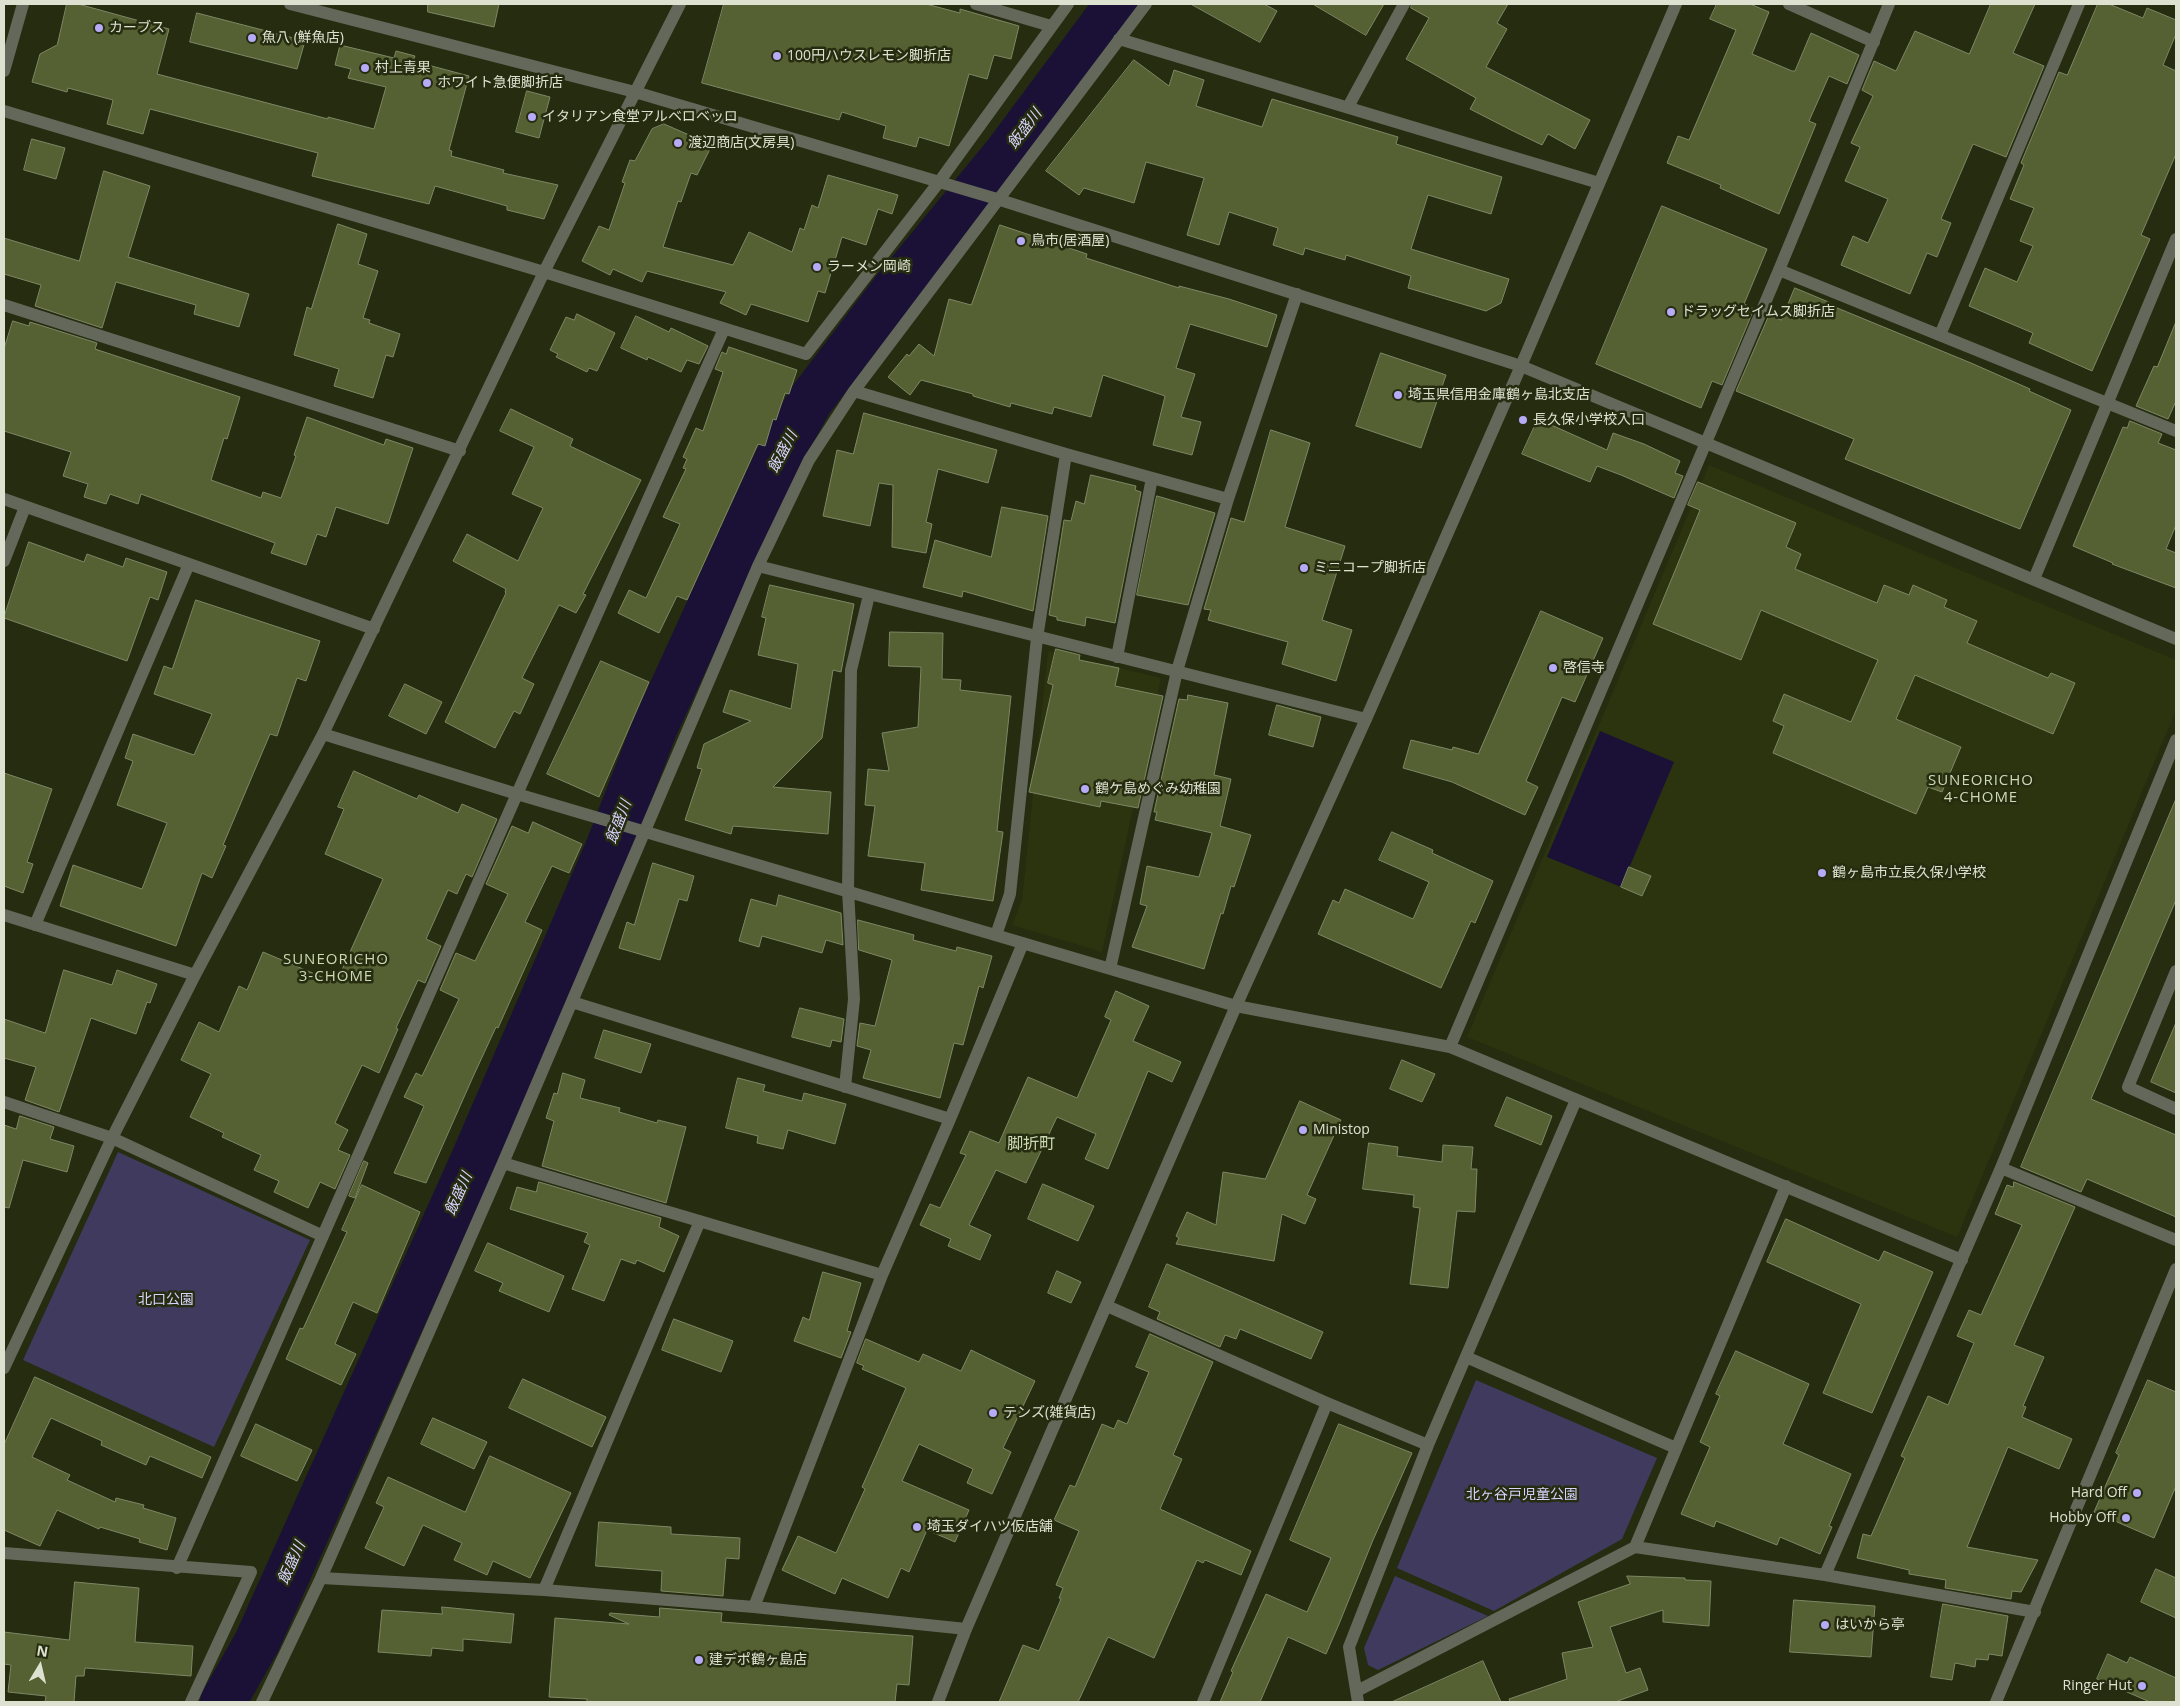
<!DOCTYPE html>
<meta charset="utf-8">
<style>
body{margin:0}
#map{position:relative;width:2180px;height:1706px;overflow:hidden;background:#252c0f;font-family:"Open Sans",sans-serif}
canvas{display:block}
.frame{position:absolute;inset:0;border:5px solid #dde2d0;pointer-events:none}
.north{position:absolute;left:15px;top:1641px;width:50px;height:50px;-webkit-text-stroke:4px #252c0f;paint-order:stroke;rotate:9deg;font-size:14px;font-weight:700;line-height:20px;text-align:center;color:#dde2d0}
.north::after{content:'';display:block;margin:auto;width:18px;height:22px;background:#dde2d0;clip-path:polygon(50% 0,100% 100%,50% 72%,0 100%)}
</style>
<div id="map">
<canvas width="2180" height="1706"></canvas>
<div class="frame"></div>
<div class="north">N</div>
</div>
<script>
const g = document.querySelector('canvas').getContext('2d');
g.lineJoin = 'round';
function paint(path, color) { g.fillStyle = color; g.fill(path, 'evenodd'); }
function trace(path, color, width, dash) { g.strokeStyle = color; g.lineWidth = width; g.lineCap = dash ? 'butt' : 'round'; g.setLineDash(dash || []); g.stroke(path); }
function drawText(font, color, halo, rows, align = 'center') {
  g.font = font + ' "Open Sans","Noto Sans JP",sans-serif'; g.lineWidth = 5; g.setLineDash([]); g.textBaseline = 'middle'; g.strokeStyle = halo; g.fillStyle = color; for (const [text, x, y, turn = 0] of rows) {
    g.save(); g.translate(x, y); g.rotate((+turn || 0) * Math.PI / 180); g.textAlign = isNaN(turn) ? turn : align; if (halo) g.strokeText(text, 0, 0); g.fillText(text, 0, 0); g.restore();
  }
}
paint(new Path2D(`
 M1709,465L2176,660V710L1957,1237L1467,1037Z
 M1048,651L1161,678L1102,952L1012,925L1022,900Z`), '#2b340e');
paint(new Path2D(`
 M118,1152L310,1240L214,1447L23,1360Z
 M1476,1380L1657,1458L1622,1539L1494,1611L1397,1568Z
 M1395,1576L1488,1616L1378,1670L1368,1665L1364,1648Z`), '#403a5f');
paint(new Path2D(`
 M1600,731L1674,762L1621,887L1547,857Z`), '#1b1137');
trace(new Path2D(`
 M223,1702L257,1642L473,1161L609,846L655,727L776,462L810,401L896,288L1007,153L1118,4`), '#1b1137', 46);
const building = new Path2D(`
 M67,4H78L169,29L157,74L328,119V117L374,129L386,87L348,78L351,69L335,65L340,45L394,58L396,51L415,56L413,61L469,76L449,150L452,151L451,156L504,170L503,173L558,185L544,219L507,210V206L435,186L429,204L312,176L318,153L150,109L143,134L107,124L113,100L68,88L67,92L32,82L40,54L57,45Z
 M428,4H499L494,27L428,12Z
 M724,4H926L960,13V9L1019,26L1011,59L994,55L987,79L969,74L949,146L919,137L916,147L883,138L886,126L842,112L839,120L702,83Z
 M1191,4H1264L1277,11L1260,42Z
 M1313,4H1384L1366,35Z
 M1412,4H1508L1497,23L1507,29L1486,67L1590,120L1575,149L1548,134L1542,145L1511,130L1470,109L1476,98L1406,59L1429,18L1411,8Z
 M1717,4H1750L1769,12L1752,54L1792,71H1795L1811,33L1859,55L1847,84L1829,76L1809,121L1816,124L1779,214L1720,188L1721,185L1667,163L1678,136L1689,140L1736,30L1710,19Z
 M1991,4H2035L2013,53L2044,66L2006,157L1973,144L1941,219L1951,223L1937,257L1927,253L1910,294L1841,265L1853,236L1868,243L1888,199L1845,181L1860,147L1851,143L1873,96L1862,90L1874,61L1896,71L1915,31L1969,54Z
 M2098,4H2109L2143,18L2147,8L2176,20V34L2163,65L2176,71V154L2141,235L2150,239L2092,371L2029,343L2033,333L1969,306L1985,268L2017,282L2033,246L2020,241L2034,208L2010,199L2024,165L2021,163L2059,72L2067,75Z
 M197,13L305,41L297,69L190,42Z
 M1134,60L1169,86L1174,70L1204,80L1196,106L1262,127L1272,99L1398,137L1396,144L1502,177L1491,214L1428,195L1411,249L1509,279L1501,303L1486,311L1408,288L1411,276L1346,255L1345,260L1305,248L1303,255L1273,245L1278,228L1229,212L1219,245L1187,235L1204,178L1146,162L1134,203L1084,188L1079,195L1046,171Z
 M527,91L550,97L539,138L516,132Z
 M664,124L712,145L697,175L691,173L681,202L678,201L663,247L733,265L749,232L792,252L800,228L804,230L812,205L818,208L828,175L898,195L892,214L878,209L866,245L842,237L825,293L818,291L808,322L751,304L746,315L720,303L726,292L647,271L642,282L613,269L610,275L582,261L599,226L609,230L625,183L622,182L630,160L635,161L652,129Z
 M32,139L65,148L56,179L24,170Z
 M104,171L150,186L128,257L249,294L239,327L194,314L196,305L116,282L102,328L35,306L41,285L4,274V238L79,261Z
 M1662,206L1767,249L1744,304L1754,309L1722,385L1712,381L1701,408L1596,364Z
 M338,224L367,234L358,264L378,271L363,318L370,320L369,323L400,334L393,357L386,355L373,398L334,386L339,369L294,355L307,307L311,309Z
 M1000,225L1087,254L1086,258L1179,288V286L1229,299L1277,315L1267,347L1190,324L1176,368L1195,374L1181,417L1201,422L1192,455L1153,445L1165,396L1103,375L1091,417L1054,407L1052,414L1011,403L1010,407L973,396V394L921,380L910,395L888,377L907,354L909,356L919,344L934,356L949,299L971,305Z
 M1795,288L1831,303L1830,305L1971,363L2030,389L2029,391L2071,410L2020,529L1845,459L1854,439L1736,391L1769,315L1781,320Z
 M577,314L615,333L597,371L589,368L587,372L556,357L558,354L550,350L566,317L574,320Z
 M636,316L669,332L671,328L708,346L699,364L687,360L681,372L648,357L647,360L621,348Z
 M13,321L29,326L30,322L97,343L95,349L240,397L227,439L224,438L211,480L261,498L263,492L281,498L296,456L294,455L307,417L384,445L386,439L413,448L388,524L336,507L326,537L317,534L306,565L271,553L275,543L141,494L138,504L110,494L106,504L84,497L88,484L63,476L71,452L4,431V349Z
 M2176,322V401L2168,419L2136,406L2154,366L2157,367Z
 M729,347L797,370L789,394L785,393L776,420L773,419L765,446L758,444L687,600L677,596L659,633L618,613L629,590L646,598L680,524L663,517L686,469L683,468L687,459L683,457L696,428L703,431L723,372L715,369L722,352L726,354Z
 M1381,353L1446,375L1421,448L1356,426Z
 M511,409L573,439L570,446L641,480L583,594L586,595L576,613L559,605L522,678L534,684L520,714L514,711L495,748L445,722L506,593L505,592L506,589L453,561L467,534L518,561L543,508L512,494L534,447L500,431Z
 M864,413L997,450L988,483L938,469L926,522L932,524L926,553L892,547L893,485L879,483L870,526L823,516L837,450L853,454Z
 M1538,419L1607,450L1613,433L1644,444L1680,461L1675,473L1683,476L1674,498L1621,475L1597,466L1590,482L1522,454Z
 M2130,421L2162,434L2158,443L2176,450V525L2166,549L2176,553V588L2112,564L2113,563L2073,546L2123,427L2127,428Z
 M1271,430L1310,443L1285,527L1345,546L1322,620L1352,630L1336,681L1282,664L1288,642L1208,620L1211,610L1204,609L1231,518L1244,522Z
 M1091,475L1136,486L1135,490L1141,492L1115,623L1086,617L1085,626L1057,620V617L1049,615L1064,520L1071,521L1076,501L1084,504Z
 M1698,482L1796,523L1786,547L1801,554L1795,569L1877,603L1884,585L1909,595L1913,585L1947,600L1944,607L1977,621L1967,643L2048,678L2051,673L2075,683L2053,734L1915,675L1896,719L1961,747L1942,792L1928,787L1916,814L1773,753L1784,726L1773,721L1784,694L1851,722L1878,660L1761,610L1741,660L1653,624L1700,510L1688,505Z
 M1157,496L1215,513L1188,605L1137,595Z
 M1002,507L1048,516L1033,611L963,591L962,597L923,587L935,540L991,557Z
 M29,542L84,562L87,554L123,567L126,558L167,572L158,600L150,597L127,661L4,618Z
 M770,585L854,604L841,672L833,670L822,738L773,787L831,792L828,834L733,826L731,834L685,820L702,769L697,768L704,744L751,721L723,712L730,690L791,709L798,664L758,655L766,618L762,617Z
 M196,600L320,641L306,681L297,678L277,736L270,734L223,845L226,846L212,878L202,873L176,946L60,906L73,865L142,889L167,823L117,805L133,761L125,758L133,734L194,755L212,714L154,694L164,666L172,669Z
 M1541,611L1603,638L1575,702L1562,697L1526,781L1538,787L1525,815L1452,782L1403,768L1411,740L1452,750L1453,747L1478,754Z
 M890,632L943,633L942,679L961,680L960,690L1011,696L997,831L1003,832L993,901L921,890L925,863L868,856L875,806L865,805L868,769L889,771L882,733L918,727L921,667L889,666Z
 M1056,649L1080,655L1079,660L1119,668L1115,686L1163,696L1138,808L1101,801L1100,807L1029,792L1053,685L1048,683Z
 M601,661L649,682L599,797L547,774Z
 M405,684L442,702L426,734L389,716Z
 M1188,695L1228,703L1214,775L1231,779L1220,826L1251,835L1234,887L1231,886L1223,914L1221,913L1204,969L1132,947L1147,906L1140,904L1147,866L1199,877L1212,833L1155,820L1157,812H1154L1179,699L1187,700Z
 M1277,705L1321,717L1313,747L1269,735Z
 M354,771L417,799L419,795L458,813L462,804L497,819L472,877L466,874L457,894L448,890L426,939L441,946L425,983L418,980L396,1028L398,1029L379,1073L362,1065L335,1123L348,1130L338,1150L350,1155L335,1189L320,1182L308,1208L274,1192L279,1181L254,1170L261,1155L222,1137L224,1133L190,1117L211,1074L181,1060L199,1022L219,1032L239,986L247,990L263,952L336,983L383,879L325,854L344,809L338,807Z
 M4,773L52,789L27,862L33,864L23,893L4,886Z
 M2176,799V900L2091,1099L2176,1135V1217L2087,1179L2081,1192L2021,1167Z
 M533,822L582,844L569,873L552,866L525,922L542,930L498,1028L496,1027L472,1079L426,1183L394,1173L424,1106L404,1097L416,1073L422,1076L459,999L440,990L456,953L475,961L508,894L486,884L512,826L528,833Z
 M1392,832L1433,850L1432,853L1493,881L1475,923L1471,921L1441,988L1318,934L1333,900L1339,903L1345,889L1413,919L1429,882L1379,860Z
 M653,863L694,876L687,901L679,899L660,960L619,948L627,922L634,925Z
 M1629,867L1651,876L1642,896L1621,887Z
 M779,895L841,913L843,945L826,940L822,953L762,936L759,947L739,941L751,899L776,906Z
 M858,920L914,935L913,940L956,951L957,947L992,956L983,988L979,986L963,1045L954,1043L940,1098L863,1078L871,1050L857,1046L860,1023L875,1026L892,960L859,950Z
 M64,970L112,985L117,970L157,984L150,1003L147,1002L136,1034L91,1018L59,1112L25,1100L36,1067L4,1058V1019L45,1033Z
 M1116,991L1149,1006L1133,1041L1181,1062L1172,1082L1148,1071L1108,1169L1085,1159L1096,1134L1057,1117L1026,1183L996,1170L969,1225L991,1235L980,1260L948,1246L951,1239L920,1225L930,1204L940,1208L966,1155L960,1153L970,1131L999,1143L1028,1077L1077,1098L1111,1020L1105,1017Z
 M800,1008L844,1019L841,1042L832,1040L830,1047L792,1037Z
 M2176,1023V1093L2151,1082Z
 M604,1030L651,1044L641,1073L595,1058Z
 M1402,1060L1435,1074L1422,1102L1390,1089Z
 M563,1073L585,1080L580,1098L620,1108L619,1112L657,1123L658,1120L686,1127L666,1203L542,1166L554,1121L546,1118L554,1093L557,1094Z
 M738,1078L765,1085L763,1091L802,1101L804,1093L846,1104L835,1144L788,1130L783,1149L757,1143L758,1136L726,1128Z
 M1507,1097L1552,1116L1541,1145L1495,1126Z
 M1300,1101L1341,1120L1307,1195L1316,1199L1305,1224L1282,1214L1274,1261L1176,1244L1179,1238L1176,1236L1187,1212L1216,1225L1223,1172L1265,1179Z
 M20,1116L54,1127L50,1139L74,1146L67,1172L23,1160L9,1208L4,1207V1125L16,1129Z
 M1369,1143L1398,1147L1397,1156L1442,1162L1443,1145L1473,1147L1471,1169H1477L1475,1212L1457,1211L1448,1288L1410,1284L1420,1208L1413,1207L1414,1195L1363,1189Z
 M364,1161L368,1163L355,1198L349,1196Z
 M539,1182L661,1218L659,1227L679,1236L664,1272L637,1260L635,1264L621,1259L604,1301L572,1289L590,1245L584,1242L588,1233L510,1209L517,1187L536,1192Z
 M2014,1182L2075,1207L2014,1345L2044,1357L2023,1406L2026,1407L2022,1417L2072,1439L2059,1469L2008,1447L1967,1547L2038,1560L2021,1592L2012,1591L2011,1599L1945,1588L1946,1580L1909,1574V1570L1857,1558L1863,1534L1871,1536L1905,1458L1901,1456L1928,1396L1948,1405L1974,1343L1957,1336L1969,1310L1981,1315L2022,1225L1995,1214L2007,1185L2013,1187Z
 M1043,1184L1094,1206L1078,1241L1028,1219Z
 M362,1185L420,1212L377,1313L353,1302L335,1344L356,1354L341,1385L286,1359L300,1328L303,1329L347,1232L342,1230Z
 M1786,1219L1879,1261L1884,1251L1933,1272L1872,1413L1823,1393L1861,1304L1767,1262Z
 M488,1243L564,1276L549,1312L499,1291L503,1283L475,1271Z
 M1167,1264L1323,1332L1311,1359L1240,1329L1236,1339L1225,1335L1220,1347L1157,1319L1160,1312L1149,1307Z
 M1057,1271L1081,1282L1071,1303L1048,1293Z
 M823,1272L861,1283L847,1331L851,1332L841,1358L794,1341L803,1317L809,1320Z
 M674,1319L733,1341L721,1372L662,1350Z
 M1150,1334L1213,1362L1173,1455L1182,1459L1160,1509L1251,1551L1241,1575L1205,1560L1203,1563L1197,1560L1154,1658L1108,1637L1078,1702H999L1023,1645L1039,1651L1061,1599L1059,1598L1063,1588L1056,1585L1079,1531L1054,1520L1070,1485L1075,1487L1102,1424L1114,1429L1118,1420L1127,1424L1149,1372L1136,1367Z
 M866,1339L919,1362L923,1354L961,1371L971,1350L1035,1381L1003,1448L1011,1452L992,1494L967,1483L973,1469L919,1444L902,1481L969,1510L955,1542L927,1530L909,1572L901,1568L888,1598L842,1578L835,1594L782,1570L798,1536L836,1553L865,1489L862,1487L906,1388L862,1369L864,1366L857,1363Z
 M1736,1351L1809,1384L1783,1444L1851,1474L1829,1526L1832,1527L1820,1554L1780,1537L1777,1545L1716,1521L1714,1527L1681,1514L1710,1447L1700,1442L1720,1396L1716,1394Z
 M35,1377L211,1457L202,1478L150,1456L146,1465L101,1445L102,1441L51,1418L32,1457L70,1475L67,1480L115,1502L116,1498L144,1505L143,1508L176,1518L167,1550L139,1542L140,1539L100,1527L99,1529L57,1510L40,1546L4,1530V1445Z
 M523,1379L606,1417L592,1447L509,1408Z
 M2148,1380L2176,1392V1486L2154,1538L2094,1512L2119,1455L2116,1453Z
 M433,1418L487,1442L474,1469L421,1444Z
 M256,1424L312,1450L297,1481L241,1456Z
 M1339,1424L1412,1453L1373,1540L1339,1624L1326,1654L1288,1637L1260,1702H1220L1233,1672L1231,1671L1266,1594L1307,1612L1331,1558L1290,1540Z
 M490,1456L571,1493L530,1578L493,1561L487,1575L454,1560L462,1543L423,1525L404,1566L365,1548L384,1507L376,1503L388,1477L465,1512Z
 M599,1522L671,1527V1534L740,1538L739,1559L726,1558L723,1596L661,1591L662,1571L596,1566Z
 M2156,1569L2176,1578V1618L2141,1602Z
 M1627,1576L1685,1578V1580L1711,1581L1709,1626L1663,1622V1610L1610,1627L1626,1673L1640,1668L1648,1690L1615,1702H1510L1509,1699L1567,1679L1562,1653L1593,1647L1578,1602L1630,1584Z
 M75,1582L139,1588L135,1642L193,1646L191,1676L85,1668L84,1676H76L74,1702H45L46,1696L8,1692L11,1665L4,1664V1632L69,1640Z
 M1794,1600L1875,1606L1871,1657L1790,1652Z
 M1943,1604L2008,1616L2002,1656L1989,1654L1988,1660L1976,1659L1975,1667L1955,1663L1952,1680L1931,1677Z
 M442,1607L514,1614L511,1643L463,1639V1651L432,1648L431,1656L378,1652L382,1610L442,1614Z
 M660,1608L722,1613L721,1622L913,1636L909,1685L897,1684L895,1702H587V1699L549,1697L555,1618L629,1624L609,1615L610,1613L659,1617Z
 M2108,1654L2127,1663L2130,1657L2176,1678V1702H2150L2097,1679Z
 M1483,1661L1501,1702H1392Z`);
paint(building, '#556132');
trace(building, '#7d8766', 1);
trace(new Path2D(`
 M290,4L635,92L997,199L1521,366L2176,639
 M976,4L1051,26
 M1789,4L1874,42
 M1119,39L1599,183
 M1348,107L1404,4
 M4,111L544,272L806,354L939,182L1068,4
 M1779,270L2176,431
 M4,305L460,451
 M1940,335L2079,4
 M854,391L1066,454L1228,499
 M4,499L374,629
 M4,561L25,507
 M758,566L1366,719
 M2034,579L2176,239
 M1117,657L1152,478
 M323,734L517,794L1236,1006L1450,1047L1962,1260
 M4,915L195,975
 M35,925L189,564
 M996,935L1010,894L1037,638L1066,454
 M1110,969L1177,671L1228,499L1297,294
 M2176,971L2128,1087L2176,1109
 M572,1002L950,1119
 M1450,1047L1779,270L1889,4
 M845,1087L854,999L848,890L851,670L869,595
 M4,1102L112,1138L323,1236
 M503,1163L882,1275
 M2001,1168L2176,1240
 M1107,1306L1327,1403L1428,1445
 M1466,1357L1676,1448
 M4,1368L112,1138L195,975L323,734L544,272L680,4
 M1635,1547L1786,1186
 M4,1553L251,1572L191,1702
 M177,1568L517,794L724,329
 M1825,1575L2001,1168L2176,740
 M321,1578L544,1590L754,1607L966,1629
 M544,1590L700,1221
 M754,1607L882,1275L950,1119L1023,943
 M1357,1691L1635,1547L1825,1575L2035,1612
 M262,1702L321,1578L503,1163L758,566L809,460L854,391L1146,4
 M1203,1702L1327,1403
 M1358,1702L1349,1647L1428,1445L1576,1100
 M1996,1702L2176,1269`), '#64685a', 12);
trace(new Path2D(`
 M4,71L23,4
 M938,1702L966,1629L1236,1006L1366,719L1521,366L1676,4`), '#64685a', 12);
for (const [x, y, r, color] of [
 [99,28,5,"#b7abf8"],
 [252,38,5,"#b7abf8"],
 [777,56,5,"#b7abf8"],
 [365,68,5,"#b7abf8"],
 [427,83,5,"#b7abf8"],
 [532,117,5,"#b7abf8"],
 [678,143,5,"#b7abf8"],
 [1021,241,5,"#b7abf8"],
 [817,267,5,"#b7abf8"],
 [1671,312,5,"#b7abf8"],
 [1398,395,5,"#b7abf8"],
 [1523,420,5,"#b7abf8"],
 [1304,568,5,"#b7abf8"],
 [1553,668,5,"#b7abf8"],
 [1085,789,5,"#b7abf8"],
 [1822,873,5,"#b7abf8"],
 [1303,1130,5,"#b7abf8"],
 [993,1413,5,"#b7abf8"],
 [2137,1493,5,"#b7abf8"],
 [2126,1518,5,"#b7abf8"],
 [917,1527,5,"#b7abf8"],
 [1825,1625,5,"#b7abf8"],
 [699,1660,5,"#b7abf8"],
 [2142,1686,5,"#b7abf8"]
]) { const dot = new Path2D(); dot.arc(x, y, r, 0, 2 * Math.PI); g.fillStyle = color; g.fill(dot); trace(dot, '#252c0f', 2); }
drawText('14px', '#dde2d0', '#252c0f', [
 ["カーブス",109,28],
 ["魚八 (鮮魚店)",262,38],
 ["100円ハウスレモン脚折店",787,56],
 ["村上青果",375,68],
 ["ホワイト急便脚折店",437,83],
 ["イタリアン食堂アルベロベッロ",542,117],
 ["渡辺商店(文房具)",688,143],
 ["鳥市(居酒屋)",1031,241],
 ["ラーメン岡崎",827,267],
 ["ドラッグセイムス脚折店",1681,312],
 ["埼玉県信用金庫鶴ヶ島北支店",1408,395],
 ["長久保小学校入口",1533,420],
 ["ミニコープ脚折店",1314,568],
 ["啓信寺",1563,668],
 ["鶴ケ島めぐみ幼稚園",1095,789],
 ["鶴ヶ島市立長久保小学校",1832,873],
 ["Ministop",1313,1130],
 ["テンズ(雑貨店)",1003,1413],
 ["Hard Off",2127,1493,"right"],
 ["Hobby Off",2116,1518,"right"],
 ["埼玉ダイハツ仮店舗",927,1527],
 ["はいから亭",1835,1625],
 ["建デポ鶴ヶ島店",709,1660],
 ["Ringer Hut",2132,1686,"right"]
], 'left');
drawText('14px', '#d7d2fe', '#252c0f', [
 ["北口公園",166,1300],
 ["北ヶ谷戸児童公園",1522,1495]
]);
drawText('italic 15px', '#d8d3ff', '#252c0f', [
 ["飯盛川",1025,129,-53],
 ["飯盛川",783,452,-62],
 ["飯盛川",619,822,-69],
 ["飯盛川",459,1194,-66],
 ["飯盛川",292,1563,-66]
]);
g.letterSpacing = '1px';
drawText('15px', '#cdd8b4', '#252c0f', [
 ["SUNEORICHO",1981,781],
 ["4-CHOME",1981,798],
 ["SUNEORICHO",336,960],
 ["3-CHOME",336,977]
]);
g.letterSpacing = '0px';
drawText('16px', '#cdd8b4', '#252c0f', [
 ["脚折町",1031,1144]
]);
</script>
